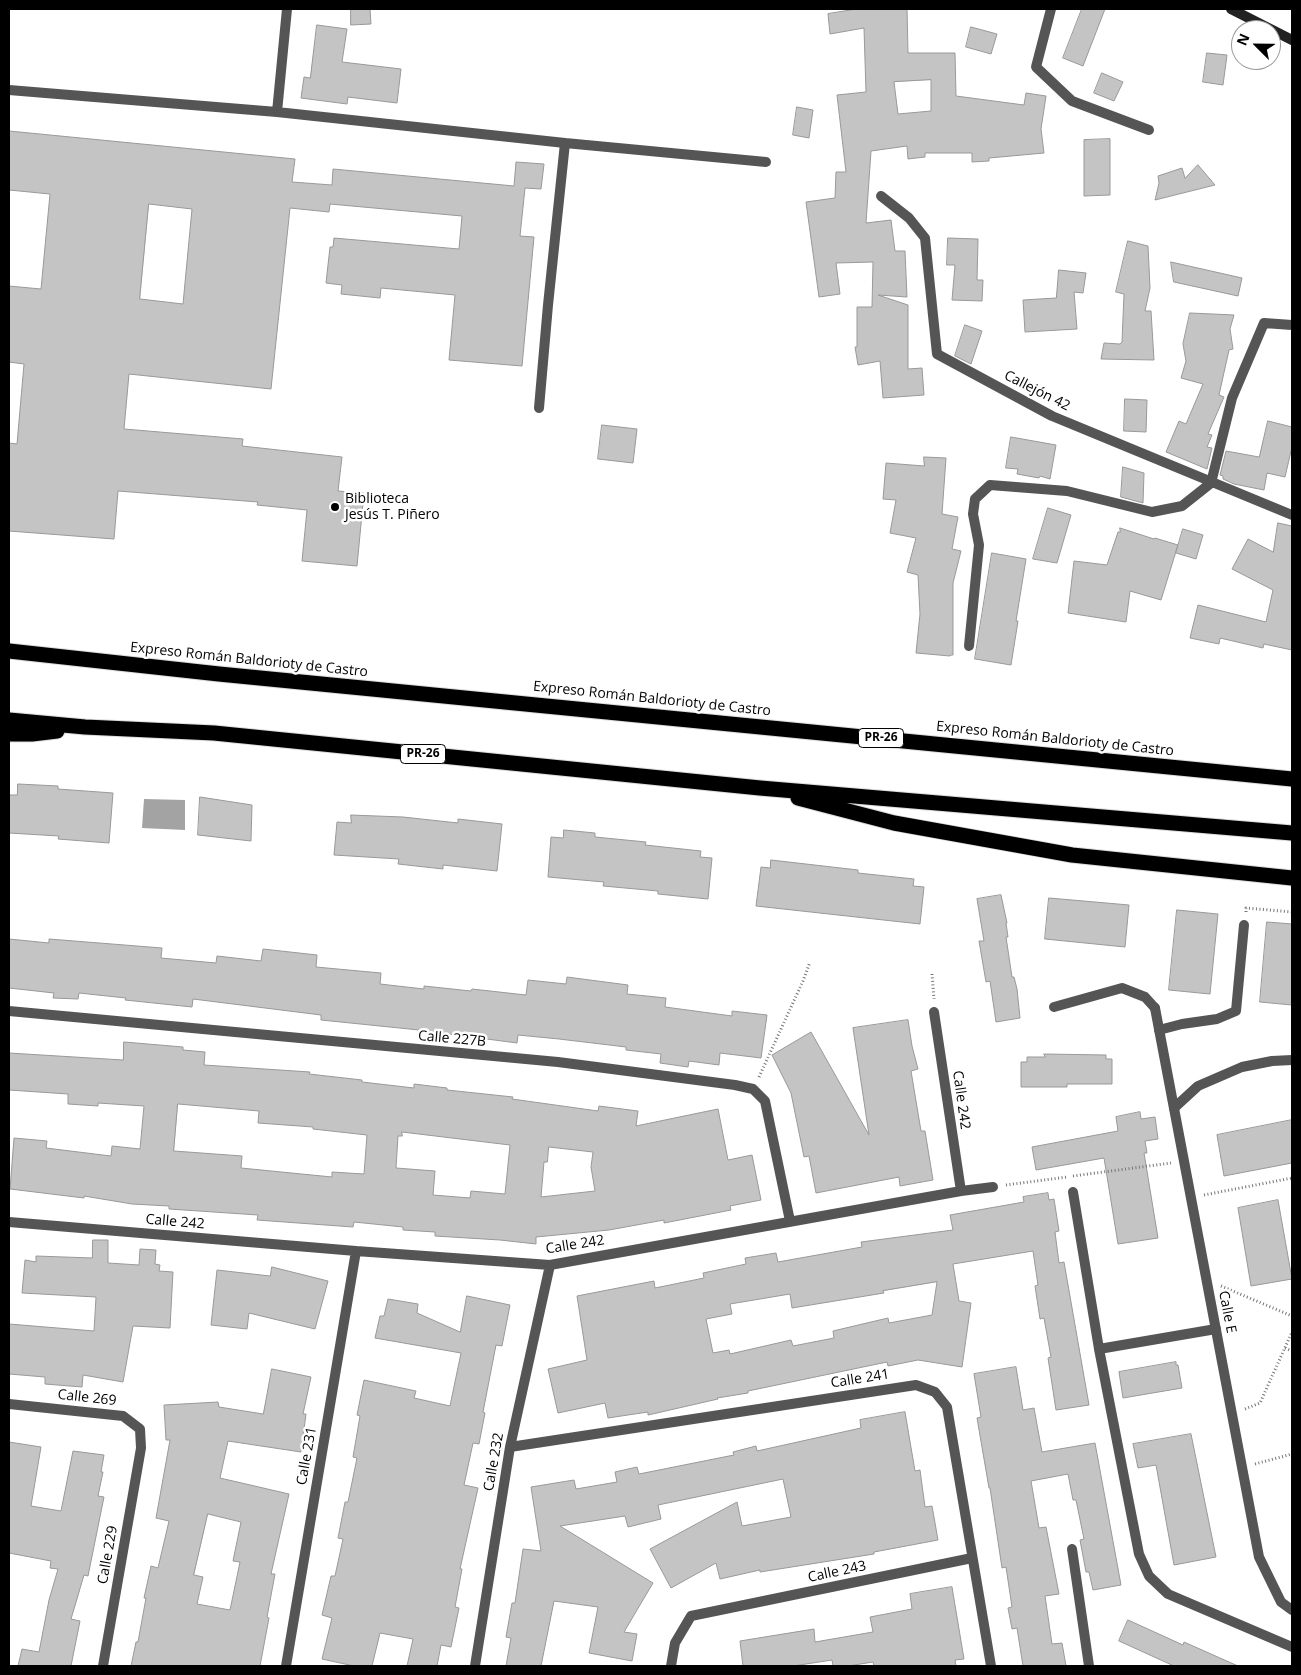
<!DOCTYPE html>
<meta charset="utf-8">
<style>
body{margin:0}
#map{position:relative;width:1301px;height:1675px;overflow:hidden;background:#fff;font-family:"Open Sans",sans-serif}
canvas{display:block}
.frame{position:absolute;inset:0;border:10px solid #000;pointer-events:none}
.north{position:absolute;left:1231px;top:20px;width:50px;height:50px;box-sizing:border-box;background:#fff;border:1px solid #999;border-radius:50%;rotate:293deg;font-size:14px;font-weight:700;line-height:20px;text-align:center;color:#000}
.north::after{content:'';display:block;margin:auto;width:18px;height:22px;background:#000;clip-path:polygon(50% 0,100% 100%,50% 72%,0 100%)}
</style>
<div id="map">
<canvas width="1301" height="1675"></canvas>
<div class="frame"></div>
<div class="north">N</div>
</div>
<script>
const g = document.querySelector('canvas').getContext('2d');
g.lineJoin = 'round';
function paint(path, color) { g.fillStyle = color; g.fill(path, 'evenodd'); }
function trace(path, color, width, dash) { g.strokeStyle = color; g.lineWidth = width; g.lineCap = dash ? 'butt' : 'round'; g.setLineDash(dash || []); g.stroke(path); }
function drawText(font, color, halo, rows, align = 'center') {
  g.font = font + ' "Open Sans",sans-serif'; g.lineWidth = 5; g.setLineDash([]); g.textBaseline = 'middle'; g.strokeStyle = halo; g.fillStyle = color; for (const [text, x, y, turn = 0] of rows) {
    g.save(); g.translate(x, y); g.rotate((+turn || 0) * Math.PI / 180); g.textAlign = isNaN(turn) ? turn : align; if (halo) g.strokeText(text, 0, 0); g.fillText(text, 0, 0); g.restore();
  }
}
paint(new Path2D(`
 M144,799L185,800V830L142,828Z`), '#a3a3a3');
const building = new Path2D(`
 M351,9H370L371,24L351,25Z
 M857,9H907L908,53H955L956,96L1024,105L1026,93L1046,96L1041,129L1044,153L989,158V161L972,162V153H925V157L908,159L907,146L871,151L866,223L891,220L895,251H905L907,297L878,295L908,305V369L922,368L924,395L883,398L880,361L858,365L855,347H857V307H872L873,262L836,263L840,294L819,297L806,202L835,198L836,172H846L837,95L866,92L864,28L830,34L828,14ZM931,80V111L898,114L894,82Z
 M1082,9H1105L1083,66L1063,58Z
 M317,25L347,29L342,62L401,69L397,103L348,97L347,104L301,98L304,77L310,78Z
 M971,27L997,34L991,54L966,47Z
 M1207,53L1227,55L1223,85L1203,82Z
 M1102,73L1123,82L1114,101L1094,93Z
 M797,107L813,110L809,138L793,135Z
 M9,131L295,159L292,182L332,185L333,169L514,186L516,162L544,164L541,189L525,188L520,236L534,237L522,366L449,360L455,295L381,288L380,298L341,294L342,285L326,283L330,247H333L334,238L459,249L462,216L330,204L329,212L290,208L271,389L129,374L124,429L243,439L242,446L342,457L338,491L364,493L357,566L302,561L307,510L257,505L258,502L118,491L114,539L9,531V443L17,444L24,364L9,362V286L41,289L50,194L9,190ZM149,204L192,209L183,304L140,299Z
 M1110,139V195L1084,196V140Z
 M1198,165L1215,185L1155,200L1159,183L1158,176L1182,168L1185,178Z
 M948,238L978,239L977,280H983L982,301L952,300L955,265H947Z
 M1128,241L1148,246L1150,288L1145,311H1151L1154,360L1101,359L1104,343L1120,344L1122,342L1124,294L1116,292Z
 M1171,262L1242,278L1238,296L1174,282Z
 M1059,270L1086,273L1083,293L1074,292L1077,329L1025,332L1023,300L1056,298Z
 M1190,313L1234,315L1230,329L1233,349L1229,350L1219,395L1224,397L1208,434L1212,435L1207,447L1212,448L1207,469L1166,452L1179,421L1186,424L1203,384L1181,378L1186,361L1183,344Z
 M965,325L982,331L971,364L955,356Z
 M1125,399L1147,400L1146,432L1124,431Z
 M1268,421L1292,427V447L1285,477L1267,473L1264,490L1234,484L1223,479V476L1220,475L1226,451L1259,457Z
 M602,425L637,429L633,463L598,459Z
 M1011,437L1056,445L1050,479L1040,476L1039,478L1017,474L1018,469L1006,468Z
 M924,457L946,458L942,514L958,517L952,549L961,551L953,583V655H951L950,656L916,653L920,614L918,575L907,572L916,538L890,533L896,500L883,499L886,463L924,466Z
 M1123,467L1144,473L1143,503L1121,497Z
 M1048,508L1071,515L1057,563L1033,559Z
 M1278,523L1292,526V650L1264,644L1263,648L1220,638L1219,644L1190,638L1198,605L1266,622L1273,590L1232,569L1248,539L1273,552Z
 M1120,528L1154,539L1155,538L1178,545L1161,600L1130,591L1126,622L1068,613L1074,561L1107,565L1118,532H1120Z
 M1183,529L1203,535L1196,559L1176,553Z
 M992,553L1026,559L1016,621H1018L1011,665L975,659Z
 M18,784L58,786V789L113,793L109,843L58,839L59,836L9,833V795H17Z
 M200,797L252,805L251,841L198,835Z
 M351,815L403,817L458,823V819L502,824L497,871L443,865V869L398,864L399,859L334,855L337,822L351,823Z
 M564,830L595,833V837L646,842L645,845L701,851L700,857L712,858L708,899L658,894V891L603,886L604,882L548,877L551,837L563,838Z
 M771,860L858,870V873L914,879L913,886L924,887L920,924L756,906L761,867L770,868Z
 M1001,895L1007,923H1006L1008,937H1006L1012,977H1014L1017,989L1020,1018L996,1022L990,981L986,982L979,941H984L977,899Z
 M1049,898L1129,905L1125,947L1045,939Z
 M1177,910L1218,914L1210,994L1169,990Z
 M1267,922L1292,924V1005L1260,1002Z
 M9,939L49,943V939L162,948L161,958L216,963L217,956L261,961L263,949L317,955L316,967L381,973L380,984L424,989V986L471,991L472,989L526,995L528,980L566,984L567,977L628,985L627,994L666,998L665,1007L732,1016V1011L767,1015L761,1058L720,1053L719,1065L689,1061L688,1067L660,1063L661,1054L626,1050V1047L559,1039L518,1035L517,1043L419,1030L321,1020V1015L193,999L192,1007L125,1000L126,998L79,993L78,999L53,998L54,993L9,988Z
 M908,1020L912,1046L918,1069L911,1071L921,1131H925L933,1180L900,1186L899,1177L816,1193L809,1156L804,1157L791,1093L772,1055L811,1032L869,1135L853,1028Z
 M124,1042L183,1047V1050L205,1052L204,1065L310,1072L309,1074L362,1080V1082L414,1088V1084L447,1088V1090L513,1097L512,1099L598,1111L599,1106L638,1111L636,1126L718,1109L728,1160L752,1155L761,1200L730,1206L731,1210L664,1223V1220L609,1230L536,1237V1244L500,1240L435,1236V1232L403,1230V1227L354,1222L353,1227L257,1220L258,1215L169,1209V1206L132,1204L84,1196V1198L10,1189L14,1138L47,1141L46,1148L111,1156L112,1146L140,1149L144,1106L98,1103V1106L68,1104V1094L9,1090V1053L123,1060ZM178,1104L259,1111L258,1123L313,1127V1129L367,1135L364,1174L332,1172V1177L241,1168L242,1156L174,1151ZM402,1132L510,1145L505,1194L471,1191L470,1198L433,1195L435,1171L396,1168L398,1136H402ZM549,1147L593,1152L591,1167L595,1191L541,1197L544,1162H547Z
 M1044,1054L1106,1055V1059H1112V1084H1067V1087H1021V1062H1027V1057H1045Z
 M1140,1112L1141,1119L1155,1117L1158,1139L1145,1141L1147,1153H1144L1158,1238L1118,1244L1104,1158L1036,1170L1032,1147L1118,1131L1116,1117Z
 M1292,1120V1163L1224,1176L1217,1135Z
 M1048,1193L1049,1200L1054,1199L1059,1231L1055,1232L1059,1263L1064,1262L1089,1405L1056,1410L1048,1358L1051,1357L1044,1318L1040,1319L1035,1286L1038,1285L1033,1251L953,1264L959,1301L971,1303L962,1367L918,1360L888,1366L887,1362L748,1391V1393L717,1398L718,1399L648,1415V1412L608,1418L605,1403L558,1413L548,1369L587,1360L577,1296L654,1281L655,1288L704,1278L703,1273L746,1264L745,1258L776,1253L778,1262L862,1247L861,1242L953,1230L950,1215L1024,1202L1023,1197ZM937,1282L932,1315L889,1323L888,1318L833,1331L834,1338L793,1346L791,1340L730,1354L729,1350L713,1353L706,1319L732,1314L730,1304L790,1294L792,1308L884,1293L883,1291Z
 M1278,1200L1292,1279L1251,1286L1238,1208Z
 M93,1240H108V1263L139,1265L140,1249L156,1250L155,1264L160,1265L159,1271L173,1272L170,1328L133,1326L123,1382L83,1375L82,1387L45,1384V1377L9,1374V1324L94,1331L96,1297L22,1293L25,1260L36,1262V1256L92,1258Z
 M272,1267L328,1281L315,1329L249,1313L247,1329L211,1325L217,1270L270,1276Z
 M467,1296L510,1305L502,1346L496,1345L483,1412L485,1413L479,1444L473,1443L464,1485L478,1488L460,1569H462L455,1607L459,1608L451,1647L441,1645L437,1666H407L413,1639L380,1633L372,1666H354L322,1659L332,1618L322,1615L331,1576H335L343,1539L338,1538L345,1502H348L357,1458L353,1457L360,1416L357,1415L364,1380L416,1391L414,1398L450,1406L461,1353L375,1338L380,1316H384L388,1299L418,1304L417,1313L460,1332Z
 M1176,1362V1365H1178L1182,1388L1123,1398L1119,1372Z
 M1016,1367L1023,1410L1034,1408L1042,1452L1095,1443L1121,1585L1093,1590L1089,1572H1086L1080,1540L1084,1539L1076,1500H1073L1068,1474L1031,1481L1039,1528L1046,1527L1059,1594L1045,1596L1052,1644L1062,1643L1066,1666H1023L1017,1628L1012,1629L1008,1608L1012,1607L1006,1567L1002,1568L990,1488H989L977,1418L981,1417L974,1374Z
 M272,1369L311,1377L303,1414H306L301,1452L228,1441L220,1478L289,1494L271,1574H275L267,1617L269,1618L260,1666H131L136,1642H138L146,1598H144L151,1566L158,1568L169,1521L156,1518L170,1440H166L164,1405L218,1402L219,1407L263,1414ZM208,1514L241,1522L233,1561L240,1562L230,1610L197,1604L203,1577L194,1575Z
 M905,1412L915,1471L920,1470L925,1507L932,1506L938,1540L874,1552V1554L760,1572V1570L720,1579L716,1563L671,1588L650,1549L737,1502L742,1526L791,1517L783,1479L658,1505L661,1519L628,1527L625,1516L560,1526L653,1583L624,1632L637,1634L632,1661L589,1653L598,1607L554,1601L541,1666H506L511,1638L506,1637L512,1603H515L523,1549L541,1551L531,1487L574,1480L576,1489L617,1482L615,1472L637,1467L639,1474L734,1455L733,1452L756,1446L757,1451L861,1428L860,1420Z
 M1191,1434L1216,1557L1174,1565L1156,1465L1138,1468L1133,1444Z
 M9,1442L41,1447L31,1506L61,1511L73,1451L104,1455L101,1472H103L98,1496L104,1497L88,1576L84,1575L71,1619L80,1621L71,1666H18L22,1649L39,1652L49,1600L58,1569L50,1568L51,1561L9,1553Z
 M952,1587L964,1659L955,1660L956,1666H874L873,1662L848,1666H833L832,1660L793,1666H743L740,1641L814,1629L815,1642L873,1632L870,1617L912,1609L910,1594Z
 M1128,1620L1183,1645L1184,1642L1238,1666H1174L1119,1641Z`);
paint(building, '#c4c4c4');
trace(building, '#999', 1);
const highway = new Path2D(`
 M9,651L219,674L1292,779
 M9,720L85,727L214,733L760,788L1292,833
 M9,734H32L57,731
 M798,798L894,823L1072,855L1292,878`);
trace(highway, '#dbdbdb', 17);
trace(new Path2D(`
 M1246,912V908L1292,912
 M932,974L934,999
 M759,1077L803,981L810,962
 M1073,1176L1171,1163
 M1006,1185L1067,1177
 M1204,1195L1292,1178
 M1221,1286L1292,1316
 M1285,1348L1292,1351
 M1245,1409L1260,1403L1292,1332
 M1255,1464L1292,1454`), '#777', 3, [1, 2.5]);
trace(new Path2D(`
 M9,90L277,112L287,9
 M277,112L565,143L548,305L539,408
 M565,143L766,162
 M1054,1007L1122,988L1145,997L1155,1008
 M1159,1030L1182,1024L1217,1019L1236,1011L1244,925
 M1174,1108L1198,1086L1242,1067L1272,1061L1292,1060
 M1073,1192L1099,1349L1139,1554L1149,1576L1168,1594L1292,1647V1646
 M1099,1349L1216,1329`), '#555', 10);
trace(new Path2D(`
 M1051,9L1036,67L1072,101L1149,130
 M881,196L909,218L925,238L937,354L1052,416L1292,515
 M969,646L979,545L973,514L975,499L990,485L1067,491L1152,512L1182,506L1211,483L1232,398L1264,323L1292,325
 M1155,1008L1259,1557L1281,1602L1292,1610
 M9,1011L558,1062L735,1085L753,1089L765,1101L790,1221
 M934,1012L961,1191
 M9,1222L356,1251L550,1265L961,1191L993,1187
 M9,1404L123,1416L140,1429L141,1448L103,1666
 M510,1447L916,1385L935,1392L947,1407L991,1666
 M1072,1549L1089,1666
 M286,1666L356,1251
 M475,1666L510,1447L550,1265
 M671,1666L675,1643L691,1616L972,1558`), '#555', 10);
trace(new Path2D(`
 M1231,9L1292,40`), '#222', 10);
trace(highway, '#000', 15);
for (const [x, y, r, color] of [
 [335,507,5,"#000"]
]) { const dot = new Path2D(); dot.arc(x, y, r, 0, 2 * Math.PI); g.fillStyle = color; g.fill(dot); trace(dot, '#fff', 2); }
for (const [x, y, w] of [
 [881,738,45],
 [423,754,45]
]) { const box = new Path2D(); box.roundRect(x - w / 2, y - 9.5, w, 19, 4); g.fillStyle = '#fff'; g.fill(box); trace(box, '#000', 1); }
drawText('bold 12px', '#000', null, [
 ["PR-26",881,738],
 ["PR-26",423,754]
]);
drawText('14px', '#000', '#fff', [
 ["Callejón 42",1037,391,27],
 ["Expreso Román Baldorioty de Castro",249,660,6],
 ["Expreso Román Baldorioty de Castro",652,699,6],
 ["Expreso Román Baldorioty de Castro",1055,739,6],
 ["Calle 227B",452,1039,5],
 ["Calle 242",961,1100,82],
 ["Calle 242",175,1222,5],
 ["Calle 242",575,1245,-9],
 ["Calle E",1227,1312,79],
 ["Calle 241",860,1379,-9],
 ["Calle 269",87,1398,6],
 ["Calle 231",307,1456,-80],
 ["Calle 232",494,1462,-80],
 ["Calle 229",108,1555,-80],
 ["Calle 243",837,1572,-12]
]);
drawText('14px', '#000', '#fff', [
 ["Biblioteca",345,499],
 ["Jesús T. Piñero",345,515]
], 'left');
</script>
